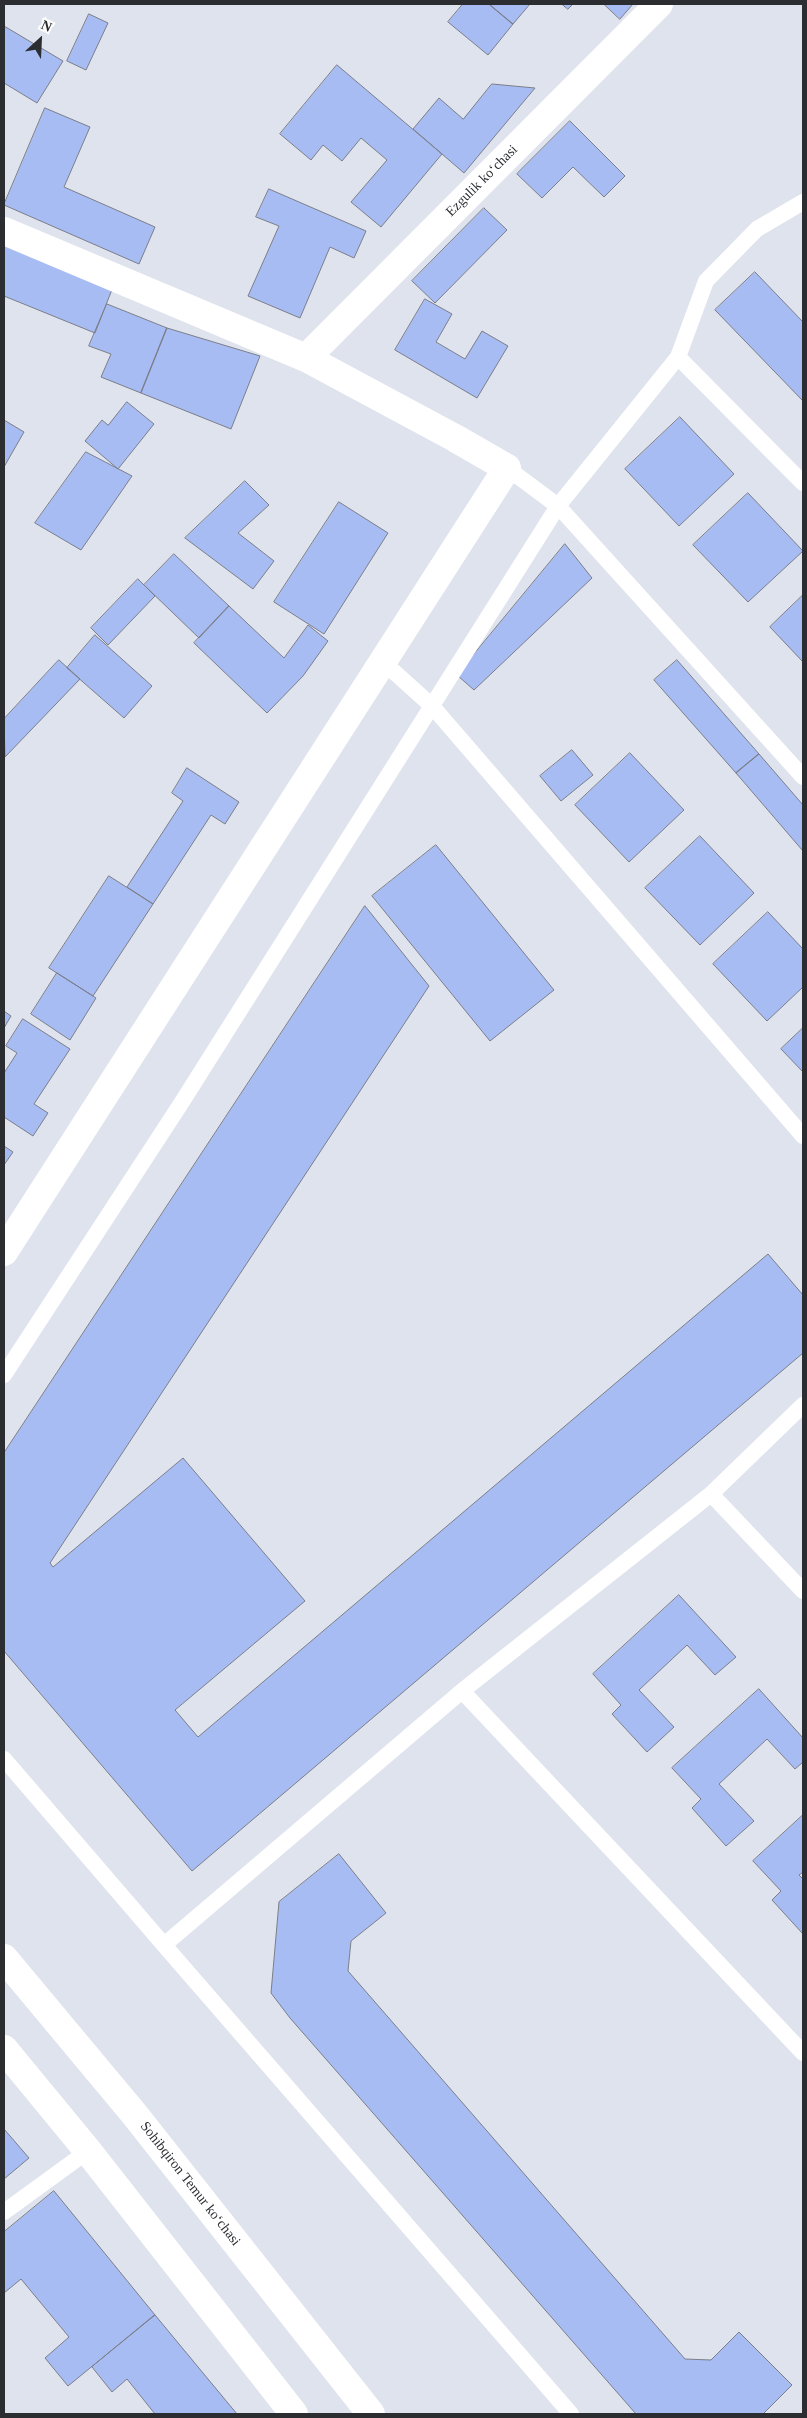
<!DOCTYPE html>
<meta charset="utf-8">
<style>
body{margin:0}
#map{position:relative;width:807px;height:2418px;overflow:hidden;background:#dfe3ee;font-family:Georgia,serif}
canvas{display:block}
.frame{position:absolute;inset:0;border:5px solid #2b2d31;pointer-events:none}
.north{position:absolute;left:15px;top:15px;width:50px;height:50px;-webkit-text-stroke:4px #fff;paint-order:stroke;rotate:25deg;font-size:14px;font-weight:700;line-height:20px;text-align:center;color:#2b2d31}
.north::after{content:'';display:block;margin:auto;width:18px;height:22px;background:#2b2d31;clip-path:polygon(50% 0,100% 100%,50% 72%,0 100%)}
</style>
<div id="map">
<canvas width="807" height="2418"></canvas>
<div class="frame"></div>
<div class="north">N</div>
</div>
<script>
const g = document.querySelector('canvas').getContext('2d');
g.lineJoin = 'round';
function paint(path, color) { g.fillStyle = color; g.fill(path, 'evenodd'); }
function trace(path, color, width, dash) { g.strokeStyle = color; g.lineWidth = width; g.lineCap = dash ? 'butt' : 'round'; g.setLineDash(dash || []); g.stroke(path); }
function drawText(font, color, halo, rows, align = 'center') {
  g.font = font + ' Georgia,serif'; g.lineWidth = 4.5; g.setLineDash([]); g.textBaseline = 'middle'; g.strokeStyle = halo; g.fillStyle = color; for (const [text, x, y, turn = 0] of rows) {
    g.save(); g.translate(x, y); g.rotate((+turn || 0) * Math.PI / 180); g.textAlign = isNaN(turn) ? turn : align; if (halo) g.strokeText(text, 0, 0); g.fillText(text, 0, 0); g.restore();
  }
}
const building = new Path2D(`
 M463,4H489L513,24L488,55L448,22Z
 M489,4H530L513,24Z
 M562,4H573L568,9Z
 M604,4H633L620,19Z
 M89,14L108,23L86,70L67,61Z
 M4,26L63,61L37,103L4,83Z
 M337,65L442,154L381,227L351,202L387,160L361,138L342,161L323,145L311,160L280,134Z
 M492,84L535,88L464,173L413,129L439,98L463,119Z
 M45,108L90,127L64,187L155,227L139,264L4,205Z
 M570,121L625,176L604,197L573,167L542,198L517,174Z
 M269,189L366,231L354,258L330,247L300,318L248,296L279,226L256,217Z
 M484,208L507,230L435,303L412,281Z
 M4,243L113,287L95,333L4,296Z
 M755,272L803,322V401L715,310Z
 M425,299L452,314L436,342L465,359L482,331L508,346L477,398L395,350Z
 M107,304L167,328L141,393L101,377L111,354L89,346Z
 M167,328L260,356L231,429L141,393Z
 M127,402L154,424L118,469L85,441L102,420L108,425Z
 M680,417L734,474L679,526L625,469Z
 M4,420L24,432L4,467Z
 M86,452L132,476L81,550L35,523Z
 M245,481L269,505L238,533L274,561L253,589L185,538Z
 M748,493L803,551L748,602L693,545Z
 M339,502L388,533L324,634L274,602Z
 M565,544L592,578L474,690L457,675Z
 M174,554L229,606L199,638L144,585Z
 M138,579L155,596L108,645L91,628Z
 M803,595V662L770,627Z
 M229,606L284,658L308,625L328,641L303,676L267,713L194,643Z
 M95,635L152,686L124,718L67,668Z
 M59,660L80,679L5,757L4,719Z
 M677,660L759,754L736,773L654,680Z
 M572,750L593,775L561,801L540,776Z
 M630,753L684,810L629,862L575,805Z
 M759,754L803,805V851L736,773Z
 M187,768L239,802L225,824L211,815L153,904L127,887L183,801L172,793Z
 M700,836L754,893L700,945L645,888Z
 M436,845L554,990L490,1041L372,896Z
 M109,876L153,904L93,996L49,968Z
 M365,906L429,986L50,1563L53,1567L183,1458L305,1601L175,1710L198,1737L768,1254L803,1295V1353L192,1871L4,1651V1453Z
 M768,912L803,949V987L767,1021L713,964Z
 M57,973L96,998L70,1040L31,1014Z
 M4,1011L11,1016L4,1028Z
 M23,1019L70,1049L34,1104L48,1113L33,1136L4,1117V1073L17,1053L6,1046Z
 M803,1028V1072L781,1049Z
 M4,1146L13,1152L4,1165Z
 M679,1595L736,1657L715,1675L687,1645L639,1690L674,1727L647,1752L612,1714L621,1705L593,1674Z
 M759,1689L803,1738V1762L795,1769L767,1739L719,1784L754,1821L726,1846L692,1808L701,1799L672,1768Z
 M803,1815V1872L799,1875L803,1879V1934L772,1900L781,1891L753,1861Z
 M339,1854L386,1913L351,1941L348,1971L685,2359L711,2360L739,2332L792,2385L763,2414H636L290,2018L271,1993L279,1902Z
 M4,2129L29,2158L4,2179Z
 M54,2191L155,2315L68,2386L45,2358L69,2337L21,2279L4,2293V2232Z
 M155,2315L237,2414H155L127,2379L112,2392L92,2367Z`);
paint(building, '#a8bcf4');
trace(building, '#7b7e88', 1);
trace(new Path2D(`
 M678,357L803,483
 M507,468L558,506L803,777
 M382,661L432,706L803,1136
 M4,1375L182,1102L558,506L678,357L706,281L757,229L803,202
 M711,1494L803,1591
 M462,1691L803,2053
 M4,1759L164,1945
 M4,2212L88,2151
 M571,2414L164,1945L462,1691L711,1494L803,1405`), '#fff', 16);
trace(new Path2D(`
 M4,231L306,358L455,438L507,468L4,1252
 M306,358L659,4`), '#fff', 28);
trace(new Path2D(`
 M4,1958L135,2115L371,2414
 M4,2049L88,2151L294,2414`), '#fff', 28);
drawText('14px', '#2b2d31', '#fff', [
 ["Ezgulik koʻchasi",482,181,-45],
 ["Sohibqiron Temur koʻchasi",190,2184,52]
]);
</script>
